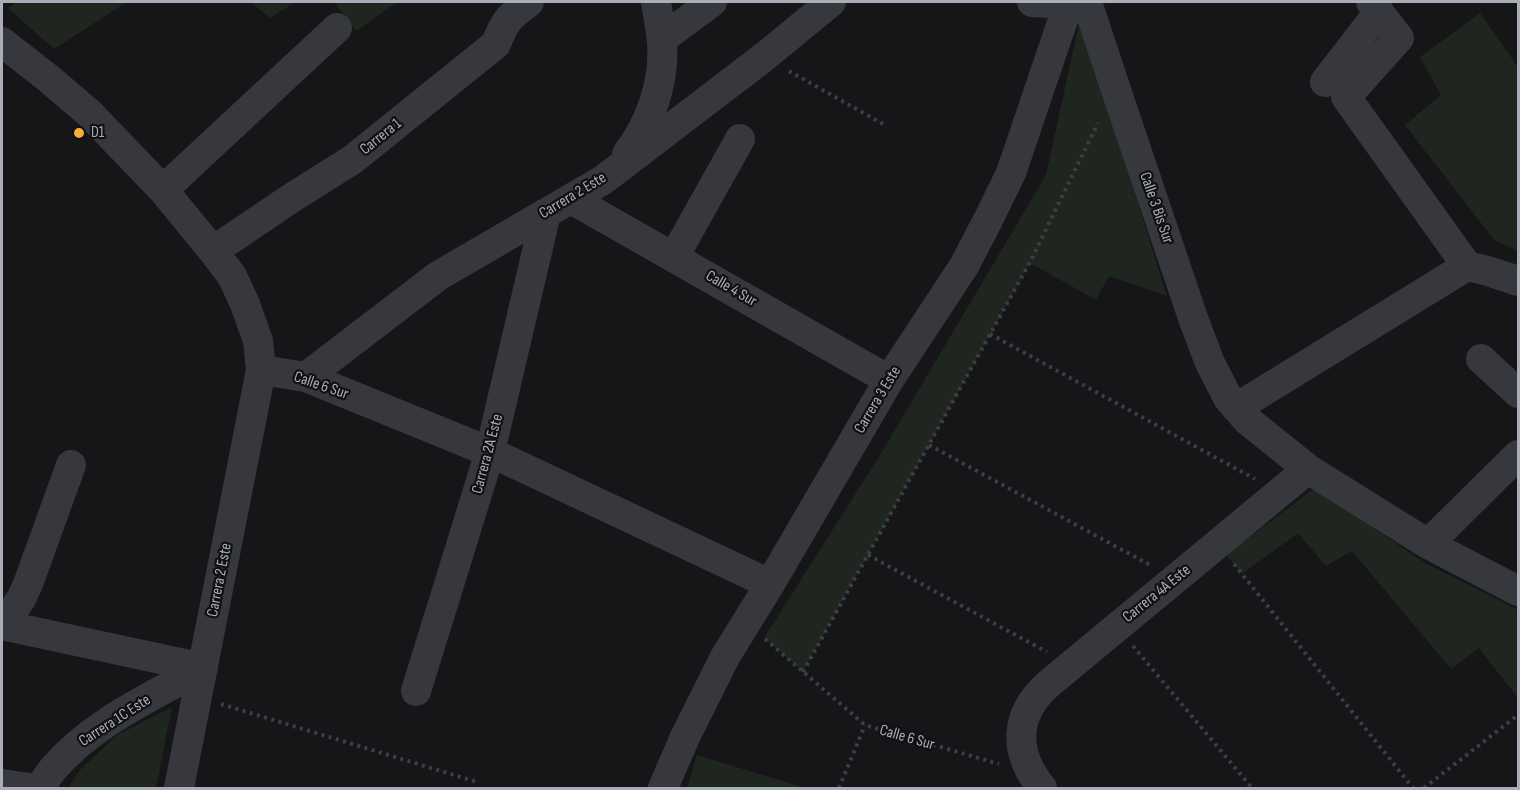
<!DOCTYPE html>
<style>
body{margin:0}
#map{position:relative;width:1520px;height:790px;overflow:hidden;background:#161618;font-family:"Sofia Sans Condensed",sans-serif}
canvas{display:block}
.frame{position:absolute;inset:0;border:3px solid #a8adb8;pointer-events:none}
</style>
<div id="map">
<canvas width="1520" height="790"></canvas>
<div class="frame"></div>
</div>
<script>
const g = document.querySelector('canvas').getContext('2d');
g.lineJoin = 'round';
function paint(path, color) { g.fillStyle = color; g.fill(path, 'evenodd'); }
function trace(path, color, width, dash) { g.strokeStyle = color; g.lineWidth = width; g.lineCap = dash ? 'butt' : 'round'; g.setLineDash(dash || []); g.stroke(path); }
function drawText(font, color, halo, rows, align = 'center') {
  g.font = font + ' "Sofia Sans Condensed",sans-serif'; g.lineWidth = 4.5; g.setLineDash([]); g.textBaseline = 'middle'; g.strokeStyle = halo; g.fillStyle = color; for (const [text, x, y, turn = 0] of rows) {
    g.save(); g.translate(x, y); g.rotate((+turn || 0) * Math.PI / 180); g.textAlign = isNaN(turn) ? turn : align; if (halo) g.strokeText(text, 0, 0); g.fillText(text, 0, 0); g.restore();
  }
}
paint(new Path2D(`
 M17,2H127L54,49L8,8Z
 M251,2H295L270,18Z
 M334,2H397L356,31Z
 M1480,13L1518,67V251L1495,241L1405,125L1441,95L1420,57Z
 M1080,19L1167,296L1109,276L1096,300L1030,263L803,672L764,638L880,455L1046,175Z
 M1315,488L1425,563L1518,610V698L1479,648L1451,669L1352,551L1326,566L1298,533L1242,574L1226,555Z
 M172,707L156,788H68L80,770L117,735Z
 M697,755L805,788H687Z`), '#1e261f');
trace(new Path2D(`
 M789,71L883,124
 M990,334L1255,479
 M929,445L1150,565
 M868,555L1047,652
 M1234,564L1413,788
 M765,639L865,725L999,764
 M1133,646L1252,788
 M803,672L1030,262L1098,123
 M221,704L477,782
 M839,788L865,725
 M1424,788L1518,715`), '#3d3f44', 4, [3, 4.5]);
trace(new Path2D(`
 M1032,2L1068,4
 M1087,2L1115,87L1193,318L1210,363L1228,398L1247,420L1308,469L1428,544L1518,591
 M1371,2L1399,38L1346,97L1467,266L1488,271L1518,281
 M662,39L712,2
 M2,42L48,78L89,113L163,190L213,251L232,276L245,304L258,341L261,370L179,788
 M1325,82L1379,12
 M627,154C650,124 665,82 662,43C661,29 658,15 656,2
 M163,190L337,28
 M571,199L889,380
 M213,251L293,197L352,160L496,44C505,20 509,17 529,2
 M674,257L740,139
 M1481,359L1518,393
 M261,370L306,377L490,452L770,584
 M306,377L438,276L603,180L764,57L831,2
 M1236,408L1467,266
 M1428,544L1518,455
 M2,625L203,668
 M3,625L21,599L28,584L71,465
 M416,691L490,452L546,213
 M2,784L29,788
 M40,788C44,782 48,775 53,769C92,723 151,697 203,668
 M663,788L685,737L725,657L770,584L889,380L964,266L988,220L1011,173L1069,2
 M1042,788C1012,751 1014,712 1052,681L1308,469`), '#37383d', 30);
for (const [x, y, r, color] of [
 [79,133,6,"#f2b134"]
]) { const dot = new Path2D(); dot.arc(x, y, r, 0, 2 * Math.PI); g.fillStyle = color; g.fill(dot); trace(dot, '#111113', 2); }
drawText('16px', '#a8adb8', '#111113', [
 ["D1",91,133]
], 'left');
drawText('16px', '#a8adb8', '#111113', [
 ["Carrera 1",381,137,-39],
 ["Carrera 2 Este",573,196,-31],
 ["Calle 3 Bis Sur",1156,208,71],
 ["Calle 4 Sur",731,289,30],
 ["Calle 6 Sur",321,386,19],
 ["Carrera 3 Este",878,400,-59],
 ["Carrera 2A Este",488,454,-75],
 ["Carrera 2 Este",220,580,-79],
 ["Carrera 4A Este",1157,594,-39],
 ["Carrera 1C Este",115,721,-33],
 ["Calle 6 Sur",907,738,16]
]);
</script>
